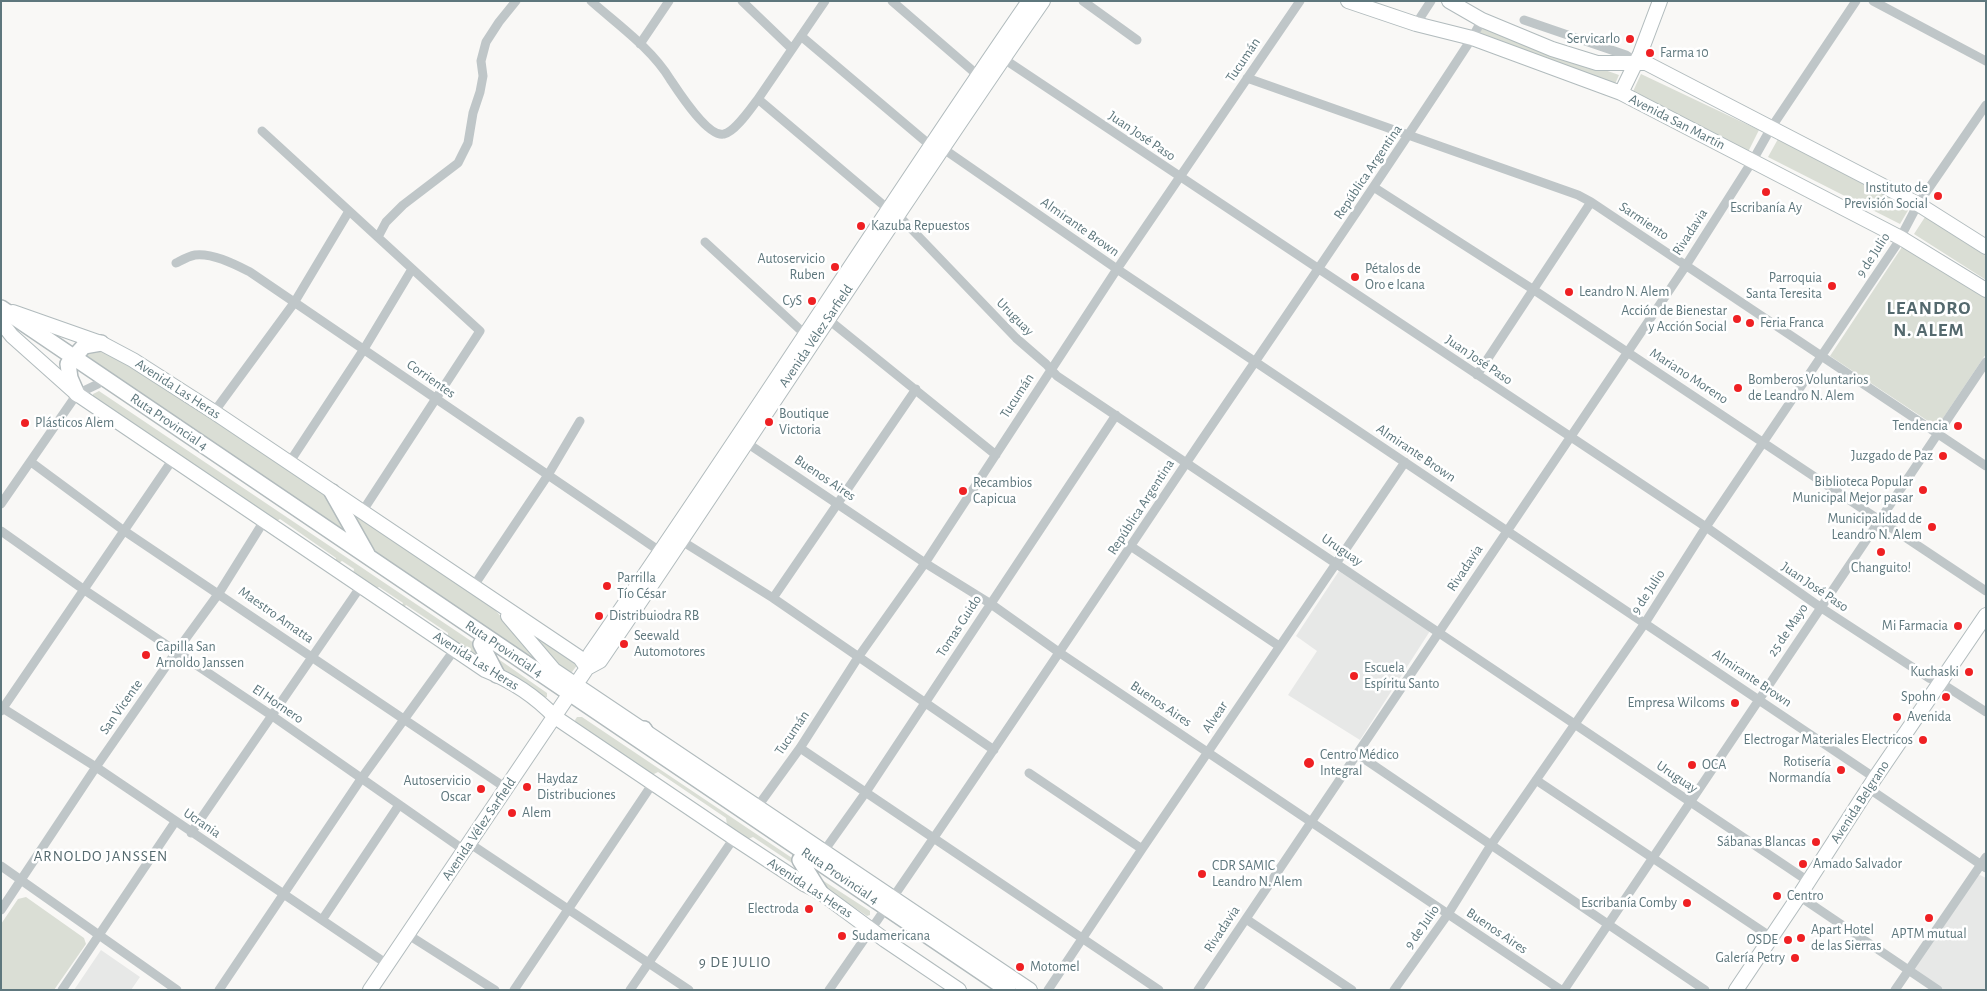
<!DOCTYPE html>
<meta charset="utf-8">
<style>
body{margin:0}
#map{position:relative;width:1987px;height:991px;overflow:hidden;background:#f9f8f6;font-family:"Alegreya Sans",sans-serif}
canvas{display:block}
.frame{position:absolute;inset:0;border:2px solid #5e777d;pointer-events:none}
</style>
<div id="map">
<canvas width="1987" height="991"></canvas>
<div class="frame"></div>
</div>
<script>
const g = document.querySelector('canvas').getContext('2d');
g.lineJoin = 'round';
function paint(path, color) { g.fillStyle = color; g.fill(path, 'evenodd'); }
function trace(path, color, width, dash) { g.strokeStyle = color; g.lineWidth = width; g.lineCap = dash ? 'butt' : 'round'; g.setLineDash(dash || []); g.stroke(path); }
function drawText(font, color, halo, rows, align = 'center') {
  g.font = font + ' "Alegreya Sans",sans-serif'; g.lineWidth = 5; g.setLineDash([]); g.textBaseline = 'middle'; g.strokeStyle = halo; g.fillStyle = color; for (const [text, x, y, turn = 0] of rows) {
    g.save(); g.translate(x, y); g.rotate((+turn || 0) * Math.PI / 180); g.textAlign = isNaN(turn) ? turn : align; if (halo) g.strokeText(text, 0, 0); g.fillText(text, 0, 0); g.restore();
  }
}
paint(new Path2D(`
 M1339,571L1430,631L1360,740L1288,695L1317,651L1296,636Z
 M1980,875L1986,878V990H1944L1915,970V965L1975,877Z
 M101,950L140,977L131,990H74Z`), '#e7e8e7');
paint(new Path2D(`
 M1483,27L1619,75L1615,84L1476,38Z
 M1641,74L1759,130L1748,152L1630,98Z
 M1778,139L1910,207L1900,224L1768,157Z
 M1925,217L1986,256V280L1914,234Z
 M1904,244L1986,298V354L1937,427L1830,356Z
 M91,349L107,351L325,492L354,540L79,357Z
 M99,391L477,645L488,664L448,640V633L406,605L402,609L401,608L403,603L379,587L374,590L353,575L354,569L342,561L337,564L335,563L336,558L280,519L275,522L93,398V394Z
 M344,506L486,600L552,673L373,557Z
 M522,625L578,664L572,672L570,673L556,665Z
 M494,656L547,693V697L544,698L500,669Z
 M577,717H582L798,862L806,876L797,873L795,865L753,837L748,839L727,825L726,818L658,772L652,775L576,725L575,720Z
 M816,876L870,911V915L867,916L822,886Z
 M26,897L84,938L86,944L54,990H1V924L18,899Z`), '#daded5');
const secondary = new Path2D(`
 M1348,1L1416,24L1472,38L1621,93L1901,238L1986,290
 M1449,1L1482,20L1552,49L1597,63H1646L1918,204L1986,247
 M1621,93L1640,54L1660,1
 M13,312L101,343L133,360L214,412L580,658L587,668
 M1,322L12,336L77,394L485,670C510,680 536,697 555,717L734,838L804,884L820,892L885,940L959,990
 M508,616L554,670L1030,990
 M587,668L600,661C749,442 892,219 1043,1
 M370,990L587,668L590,654C740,439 880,217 1029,1
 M1736,990L1799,896L1875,778L1986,615`);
const primary = new Path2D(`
 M1,308L1008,990
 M77,394L70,378L68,364L84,346L101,343
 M332,492L367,554
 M481,644L497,675
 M644,729L656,750
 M800,860L820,892`);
trace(secondary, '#b1bbbd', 16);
trace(primary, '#b2bbbd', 18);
trace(new Path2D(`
 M591,1C618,25 651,48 670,79C678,91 708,138 724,134C735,132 751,108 758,99L888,209L898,215L1016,338L1046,364L1057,376L1808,881
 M742,1L792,49
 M892,1L981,78
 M1083,1L1137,40
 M1873,1L1986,61
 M1524,20L1626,55L1636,62
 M1416,24L1431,1
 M801,36L931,146L948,152L1117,269L1875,778
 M640,44L669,1
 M1004,59L1706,527L1820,607L1929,678L1941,683L1986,712
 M1247,78L1578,195L1591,202L1986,466
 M758,99L825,1
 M262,131L480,331L362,512
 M1375,188L1534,290L1986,591
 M378,237L386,222L403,205L458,163L468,143L473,113L480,92L483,76L481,61L486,42L499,22L516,1
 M705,242L808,337
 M176,263C182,260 189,256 195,255C213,253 234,264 250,272L664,554
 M824,316L996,455
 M1477,375L1591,202
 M214,412L294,303L349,211
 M744,441L925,563L991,604L1060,653L1561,990
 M31,462L123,530L506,788
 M289,463L364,349L412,269
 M1,504L77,394L98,384
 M1,531L83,589L271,715L464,850
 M677,538L773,598L994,750
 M1132,547L1279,646
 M473,587L548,475L580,421
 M773,598L916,389
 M1,707L96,767L387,964
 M1,711L173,459
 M800,748L1159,990
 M1357,754L1705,990
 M1029,773L1142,849
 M1536,780L1771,937
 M1868,788L1986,868
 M758,806L800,748L859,656L925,563L1117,269L1300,1
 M191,833L361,586
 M469,843L689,990
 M824,851L866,792L1116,415
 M1,866L177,990
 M1799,896L1938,990
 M1,910L96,767L176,652L219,593L264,521
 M1246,919L1352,990
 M322,920L399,805
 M407,934L495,990
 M62,990L175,822
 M219,990L361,779L455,649
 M514,990L653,783
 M630,990L734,838
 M829,990C954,811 1074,630 1195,450C1288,313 1382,177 1472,38L1482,20
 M1048,990L1142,849L1405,462
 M1198,990L1683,270L1753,160L1771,128L1856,1
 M1394,990L1448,914L1491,845L1645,623L1706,527L1897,244L1918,204L1986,105
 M1564,990L1986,362
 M1895,990L1986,857`), '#bfc6c8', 9);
trace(secondary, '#fff', 14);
trace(primary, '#fff', 15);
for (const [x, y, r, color] of [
 [1630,39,5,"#ef2023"],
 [1650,53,5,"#ef2023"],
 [1766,192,5,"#ef2023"],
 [1938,196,5,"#ef2023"],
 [861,226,5,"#ef2023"],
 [835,267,5,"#ef2023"],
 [1355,277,5,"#ef2023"],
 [1832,286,5,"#ef2023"],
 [1569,292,5,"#ef2023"],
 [812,301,5,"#ef2023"],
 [1737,319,5,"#ef2023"],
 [1750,323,5,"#ef2023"],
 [1738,388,5,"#ef2023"],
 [769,422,5,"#ef2023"],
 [25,423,5,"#ef2023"],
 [1958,426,5,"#ef2023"],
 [1943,456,5,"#ef2023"],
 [1923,490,5,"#ef2023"],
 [963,491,5,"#ef2023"],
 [1932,527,5,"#ef2023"],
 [1881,552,5,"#ef2023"],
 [607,586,5,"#ef2023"],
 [599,616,5,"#ef2023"],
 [1958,626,5,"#ef2023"],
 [624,644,5,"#ef2023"],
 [146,655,5,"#ef2023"],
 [1969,672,5,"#ef2023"],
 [1354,676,5,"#ef2023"],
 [1946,697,5,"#ef2023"],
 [1735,703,5,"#ef2023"],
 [1897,717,5,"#ef2023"],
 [1923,740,5,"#ef2023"],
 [1309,763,6,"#ef2023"],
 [1692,765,5,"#ef2023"],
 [1841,770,5,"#ef2023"],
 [527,787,5,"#ef2023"],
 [481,789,5,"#ef2023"],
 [512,813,5,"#ef2023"],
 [1816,842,5,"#ef2023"],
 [1803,864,5,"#ef2023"],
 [1202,874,5,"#ef2023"],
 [1777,896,5,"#ef2023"],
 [1687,903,5,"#ef2023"],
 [809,909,5,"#ef2023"],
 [1929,918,5,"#ef2023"],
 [842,936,5,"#ef2023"],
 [1801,938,5,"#ef2023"],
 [1788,940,5,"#ef2023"],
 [1795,958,5,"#ef2023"],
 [1020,967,5,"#ef2023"]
]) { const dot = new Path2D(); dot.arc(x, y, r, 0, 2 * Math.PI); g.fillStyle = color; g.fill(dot); trace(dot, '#fff', 2); }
drawText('14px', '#5e777d', '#fff', [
 ["Servicarlo",1620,39,"right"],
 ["Farma 10",1660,53],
 ["Instituto de",1928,188,"right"],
 ["Previsión Social",1928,204,"right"],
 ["Escribanía Ay",1766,208,"center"],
 ["Kazuba Repuestos",871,226],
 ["Autoservicio",825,259,"right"],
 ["Ruben",825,275,"right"],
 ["Pétalos de",1365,269],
 ["Oro e Icana",1365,285],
 ["Parroquia",1822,278,"right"],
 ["Santa Teresita",1822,294,"right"],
 ["Leandro N. Alem",1579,292],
 ["CyS",802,301,"right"],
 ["Acción de Bienestar",1727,311,"right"],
 ["y Acción Social",1727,327,"right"],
 ["Feria Franca",1760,323],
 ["Bomberos Voluntarios",1748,380],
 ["de Leandro N. Alem",1748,396],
 ["Boutique",779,414],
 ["Victoria",779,430],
 ["Plásticos Alem",35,423],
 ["Tendencia",1948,426,"right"],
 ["Juzgado de Paz",1933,456,"right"],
 ["Biblioteca Popular",1913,482,"right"],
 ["Municipal Mejor pasar",1913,498,"right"],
 ["Recambios",973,483],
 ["Capicua",973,499],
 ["Municipalidad de",1922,519,"right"],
 ["Leandro N. Alem",1922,535,"right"],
 ["Changuito!",1881,568,"center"],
 ["Parrilla",617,578],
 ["Tío César",617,594],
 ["Distribuiodra RB",609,616],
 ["Mi Farmacia",1948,626,"right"],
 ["Seewald",634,636],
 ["Automotores",634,652],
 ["Capilla San",156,647],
 ["Arnoldo Janssen",156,663],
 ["Escuela",1364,668],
 ["Espíritu Santo",1364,684],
 ["Kuchaski",1959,672,"right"],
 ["Spohn",1936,697,"right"],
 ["Empresa Wilcoms",1725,703,"right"],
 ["Avenida",1907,717],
 ["Electrogar Materiales Electricos",1913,740,"right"],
 ["Centro Médico",1320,755],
 ["Integral",1320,771],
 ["Rotisería",1831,762,"right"],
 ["Normandía",1831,778,"right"],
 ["OCA",1702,765],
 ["Haydaz",537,779],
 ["Distribuciones",537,795],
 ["Autoservicio",471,781,"right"],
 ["Oscar",471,797,"right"],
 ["Alem",522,813],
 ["Sábanas Blancas",1806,842,"right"],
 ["Amado Salvador",1813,864],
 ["CDR SAMIC",1212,866],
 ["Leandro N. Alem",1212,882],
 ["Centro",1787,896],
 ["Escribanía Comby",1677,903,"right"],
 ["Electroda",799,909,"right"],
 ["Apart Hotel",1811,930],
 ["de las Sierras",1811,946],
 ["APTM mutual",1929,934,"center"],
 ["Sudamericana",852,936],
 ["OSDE",1778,940,"right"],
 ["Galería Petry",1785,958,"right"],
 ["Motomel",1030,967]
], 'left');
drawText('14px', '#5e777d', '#fff', [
 ["Tucumán",1243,60,-56],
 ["Avenida San Martín",1677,122,27],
 ["Juan José Paso",1142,136,34],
 ["República Argentina",1368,172,-56],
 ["Sarmiento",1644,221,34],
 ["Almirante Brown",1080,227,35],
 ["Rivadavia",1690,232,-57],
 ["9 de Julio",1873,255,-57],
 ["Uruguay",1015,317,45],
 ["Avenida Vélez Sarfield",816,336,-56],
 ["Juan José Paso",1479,360,34],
 ["Mariano Moreno",1689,376,33],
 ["Corrientes",431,379,35],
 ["Avenida Las Heras",178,389,33],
 ["Tucumán",1017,396,-57],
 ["Ruta Provincial 4",169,422,34],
 ["Almirante Brown",1416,453,34],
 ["Buenos Aires",825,478,34],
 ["República Argentina",1141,507,-57],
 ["Uruguay",1342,550,34],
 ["Rivadavia",1465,568,-56],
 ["Juan José Paso",1815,587,34],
 ["9 de Julio",1648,592,-57],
 ["Maestro Amatta",276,615,35],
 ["Tomas Guido",959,626,-57],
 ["25 de Mayo",1788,630,-56],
 ["Ruta Provincial 4",504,649,34],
 ["Avenida Las Heras",476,661,32],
 ["Almirante Brown",1752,678,34],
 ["El Hornero",278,704,34],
 ["Buenos Aires",1161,704,34],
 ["San Vicente",121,707,-55],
 ["Alvear",1215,717,-56],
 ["Tucumán",792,733,-56],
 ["Uruguay",1677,777,34],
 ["Avenida Belgrano",1860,802,-57],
 ["Ucrania",202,823,34],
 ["Avenida Vélez Sarfield",479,829,-56],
 ["Ruta Provincial 4",840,876,34],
 ["Avenida Las Heras",810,888,33],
 ["9 de Julio",1422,927,-55],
 ["Rivadavia",1222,929,-56],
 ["Buenos Aires",1497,931,34]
]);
g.letterSpacing = '1px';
drawText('15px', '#54696e', '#fff', [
 ["ARNOLDO JANSSEN",101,856],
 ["9 DE JULIO",735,962]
]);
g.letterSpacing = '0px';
g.letterSpacing = '1px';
drawText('bold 19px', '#54696e', '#fff', [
 ["LEANDRO",1929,308],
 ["N. ALEM",1929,330]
]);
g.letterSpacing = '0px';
</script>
